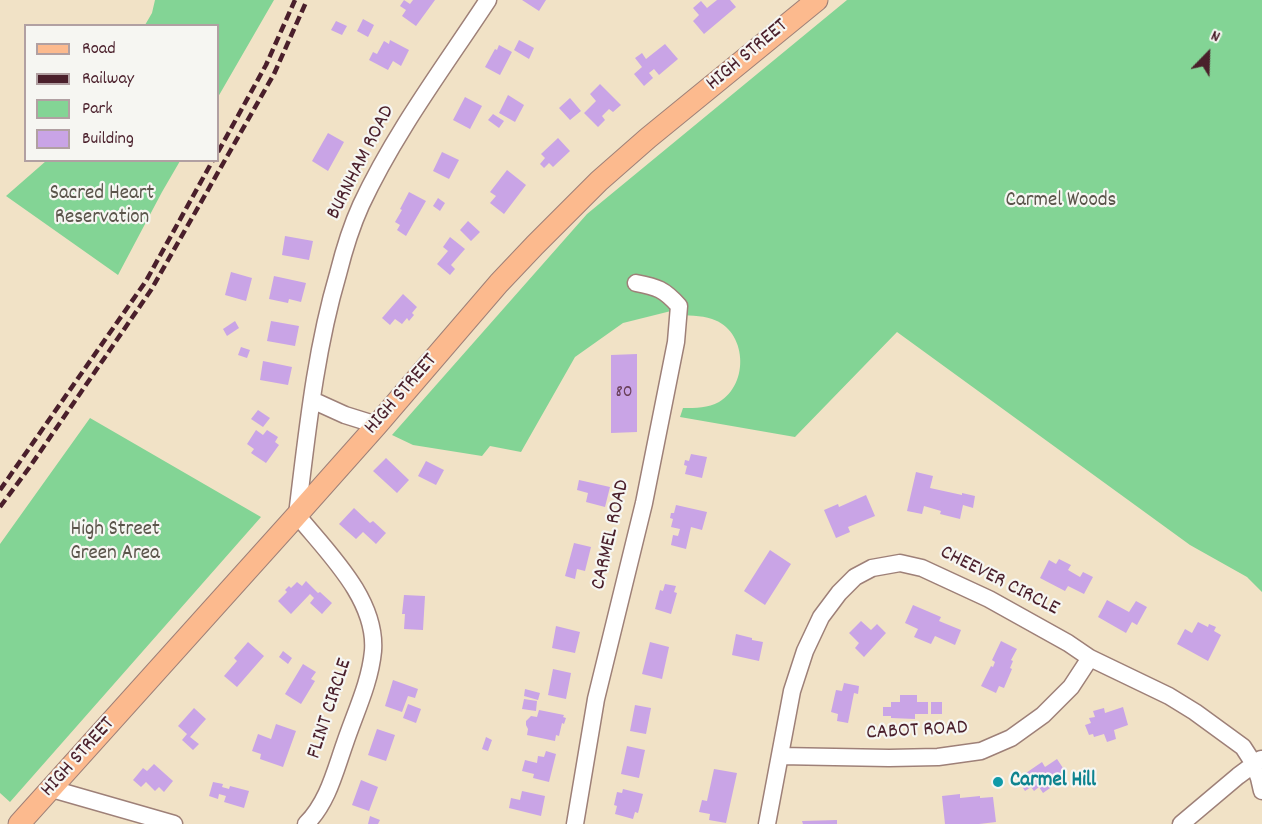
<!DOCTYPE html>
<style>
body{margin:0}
#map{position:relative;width:1262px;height:824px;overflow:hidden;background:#f1e2c6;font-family:Dekko,sans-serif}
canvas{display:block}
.legend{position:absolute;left:24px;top:24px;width:195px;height:138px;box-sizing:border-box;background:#f6f6f2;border:2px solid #b1a0a2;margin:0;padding:8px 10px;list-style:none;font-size:18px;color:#4a1f2b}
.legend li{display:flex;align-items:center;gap:12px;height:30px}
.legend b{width:30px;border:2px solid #b1a0a2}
.north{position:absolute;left:1178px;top:24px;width:60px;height:60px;-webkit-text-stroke:4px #f6f6f2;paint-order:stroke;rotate:23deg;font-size:16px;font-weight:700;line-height:24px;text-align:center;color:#4a1f2b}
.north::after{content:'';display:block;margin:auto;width:21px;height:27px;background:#4a1f2b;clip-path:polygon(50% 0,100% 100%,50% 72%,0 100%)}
</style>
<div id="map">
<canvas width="1262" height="824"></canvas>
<ul class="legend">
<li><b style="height:8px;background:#fcba8e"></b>Road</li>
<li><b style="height:8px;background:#4a1f2b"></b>Railway</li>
<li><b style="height:16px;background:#83d495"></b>Park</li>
<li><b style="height:16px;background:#c9a4e6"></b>Building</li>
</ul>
<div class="north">N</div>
</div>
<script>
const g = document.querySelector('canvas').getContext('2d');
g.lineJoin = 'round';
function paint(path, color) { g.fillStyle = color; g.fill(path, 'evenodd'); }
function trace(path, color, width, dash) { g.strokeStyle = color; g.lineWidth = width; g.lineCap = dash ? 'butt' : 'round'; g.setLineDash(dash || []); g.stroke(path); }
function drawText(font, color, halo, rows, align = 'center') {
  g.font = font + ' Dekko,sans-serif'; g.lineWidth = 4.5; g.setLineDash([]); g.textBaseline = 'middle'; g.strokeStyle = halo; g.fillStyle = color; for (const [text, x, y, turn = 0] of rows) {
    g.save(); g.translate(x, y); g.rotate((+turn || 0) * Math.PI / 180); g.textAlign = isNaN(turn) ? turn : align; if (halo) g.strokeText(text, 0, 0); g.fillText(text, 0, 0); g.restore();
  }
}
paint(new Path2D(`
 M155,0H274L218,97V26L145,25L152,13Z
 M847,0H1262V592L1247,577L1190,545L897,332L795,437L680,417L683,408C696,408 708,408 719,402C750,384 747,330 712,319C701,315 687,316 675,314V310L623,323L575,357L521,452L490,446L482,456L413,445L392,435L587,214Z
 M46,161H180L162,192L118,275L6,196Z
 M90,418L261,517L10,802L0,793V544Z`), '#83d495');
paint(new Path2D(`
 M404,0L410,4L413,0H435L416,26L402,16L406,10L400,6Z
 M522,0H546L539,11Z
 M717,0H730L736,7L704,34L693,21L699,15L693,8L701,1L707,8Z
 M363,19L374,25L368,37L357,31Z
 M336,21L347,26L342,35L331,30Z
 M390,40L409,50L401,66L393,61L388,70L369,60L373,52L377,54L384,41L389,44Z
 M519,40L534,48L529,59L514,50Z
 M665,44L678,59L659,75L654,69L649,73L653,78L644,86L634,74L642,67L635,58L642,53L646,59Z
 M499,45L512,52L500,75L485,67L495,49L497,50Z
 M600,84L621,105L613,112L609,109L602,116L605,120L598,127L584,113L596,101L590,94Z
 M508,95L524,105L515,122L499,113Z
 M465,97L482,106L470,129L453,120Z
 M570,98L581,111L570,120L559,108Z
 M493,114L504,121L499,128L488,120Z
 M328,133L344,142L328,171L312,161Z
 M558,138L570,151L553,167L549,163L544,168L540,164L545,158L541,154Z
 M442,152L459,160L449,179L433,171Z
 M507,170L526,185L504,214L490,203L496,196L490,192Z
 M409,192L426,201L406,236L397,230L400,225L395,222L402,210L400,209Z
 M438,198L445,203L440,211L433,206Z
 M468,221L480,232L471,241L460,230Z
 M285,236L313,241L309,260L282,255Z
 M450,237L465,249L451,265L455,269L450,275L437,264L448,251L443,247Z
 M231,272L252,278L246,301L225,295Z
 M274,276L306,283L301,302L289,299L288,303L269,299Z
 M403,294L417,307L412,313L414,315L409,321L407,318L402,324L395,319L390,325L382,318Z
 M235,321L239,328L227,336L223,329Z
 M271,321L299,326L295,346L267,341Z
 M241,347L250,350L247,358L238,355Z
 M637,354V432L611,433V355Z
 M263,361L292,367L288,385L260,380Z
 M258,410L270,418L263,427L251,419Z
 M256,430L263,435L267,430L278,437L275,442L279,445L266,463L251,453L254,449L247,444Z
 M691,454L707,457L702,478L685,474L687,466L684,465L685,460L689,461Z
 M386,458L409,480L397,493L373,471Z
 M426,461L444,470L436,485L418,476Z
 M916,472L933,476L930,488L962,495V493L975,496L973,508L963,505L960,519L940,514L941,511L924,506L922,514L907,511Z
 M579,480L610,487L605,507L586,502L588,493L577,490Z
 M866,495L875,516L848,527L850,532L836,538L824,510L838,504L839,507Z
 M676,505L707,512L702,530L691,527L686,549L671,545L673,535L678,536L680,529L671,527L673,519L670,518L671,513H674Z
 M354,508L370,523L373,521L386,533L376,544L363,532L356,539L339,524Z
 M574,543L591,547L585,571L577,569L575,579L565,576Z
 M770,550L791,564L765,605L744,591Z
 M1059,559L1071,565L1068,570L1080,577L1083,572L1093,577L1084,594L1068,586L1065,591L1040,578L1049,560L1056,564Z
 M306,581L318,593L320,592L332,603L322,614L310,603L314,598L310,594L291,614L278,601L287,592L285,590L289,586L291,588L297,582L302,586Z
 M665,584L676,586L674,592L677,593L671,614L655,609L660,590L663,591Z
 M404,595L425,596L423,630L404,629L405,614H402Z
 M1107,600L1129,612L1136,601L1147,607L1137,625L1132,622L1126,633L1098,617Z
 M913,605L941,617L939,621L961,630L955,645L935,636L931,644L914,637L918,629L905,623Z
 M861,621L871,630L877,624L886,633L864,657L855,648L859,643L849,633Z
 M1198,622L1208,627L1209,624L1216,627L1214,631L1221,635L1208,661L1177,644L1185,629L1192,633Z
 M556,626L580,632L575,653L552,648Z
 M736,634L752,638V640L763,642L759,661L732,655Z
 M1001,641L1017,649L1011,660L1013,661L1010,668L1012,669L1004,688L999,686L996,693L981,686L991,666L993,667L995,662L992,660Z
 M248,642L264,656L237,687L224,676L237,661L234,658Z
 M650,642L669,647L662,679L642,674Z
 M283,651L292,658L288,664L279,657Z
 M303,664L316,672L311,679L315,681L301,704L285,694Z
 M553,669L571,673L566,699L548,695Z
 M393,680L418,689L415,698L408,696L402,712L385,706Z
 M844,683L859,686L858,694L854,693L848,723L837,721L838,714L831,712L836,690L842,691Z
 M525,689L540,693L538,700L524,696Z
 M900,695H917V702H928V714H915V719L891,718V716H883V707H891V702H900Z
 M524,699L537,701L536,711L522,709Z
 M931,702H942V714H931Z
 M408,704L421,709L416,723L403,718Z
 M635,705L651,708L646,734L630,731Z
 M1123,707L1128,725L1114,730L1116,739L1107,742L1104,734L1094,737L1093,734L1089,735L1085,725L1091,723L1089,718L1095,717L1093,711L1104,708L1105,713Z
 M194,708L206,719L190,737L199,744L193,750L182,740L187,734L178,726Z
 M539,710L564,715L563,717L566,718L564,724L562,723L559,736L556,735L555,741L527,735L528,729L526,725V721L531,716L537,717Z
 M276,724L296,731L283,767L260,759L261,754L252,751L258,734L271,739Z
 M377,729L395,735L386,761L368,755Z
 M486,737L492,740L488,751L482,749Z
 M627,746L645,750L639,778L621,774Z
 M546,751L556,754L549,782L533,778L534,774L522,771L525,760L537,763L538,756L544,757Z
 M1057,759L1067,774L1057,780L1054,776L1049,780L1053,786L1043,793L1039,787L1034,791L1031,787L1025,791L1020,783L1026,779L1023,775L1042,762L1045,767Z
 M154,764L173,781L164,792L159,787L155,791L146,782L141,787L133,780L143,768L147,771Z
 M714,769L737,773L726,823L709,820L710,814L699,812L702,800L707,801Z
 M361,780L378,787L369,811L352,805Z
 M213,782L223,784L222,787L229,789L230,786L249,791L244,808L224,802L226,796L219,794L218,799L209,796Z
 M623,789L643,794L638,813L635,812L633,819L615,814L617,806L614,805L617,792L622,793Z
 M522,791L545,796L541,816L509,808L511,798L520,800Z
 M960,794V798L980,796V798L993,797L996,822L979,824H945L942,796Z
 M370,816L380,820L378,824H368Z
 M837,820V824H803L802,821Z`), '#c9a4e6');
const minor = new Path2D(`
 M312,400L345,415L377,425
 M780,756L889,758L938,757L981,751L1011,738L1043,715L1071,687L1090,658
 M52,789L174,824
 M306,824C328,802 335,771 345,743C355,713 370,683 373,651C377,599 327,552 297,515C307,434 315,352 338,274C344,250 351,227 361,205C395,132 444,67 488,0
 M575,824L596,699L644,503L676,342L679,306C664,289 657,287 636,283
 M767,824L792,691L805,651L821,617L839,593L855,577L872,568L900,563L922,568L989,599L1068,643L1090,658L1169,696L1195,712L1243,747L1254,764L1259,778L1262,791
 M1181,824L1238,776L1261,759`);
const major = new Path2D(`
 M19,824L297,515L377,425L499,283L535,245L599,181L648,138L817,0`);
trace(minor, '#9e8078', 19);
trace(major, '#9e8078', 23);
trace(minor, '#fff', 16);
trace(major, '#fcba8e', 21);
trace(new Path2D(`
 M218,152L266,65L295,0
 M0,490L146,281L213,160
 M0,507L29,468L151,290L274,74L307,0`), '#4a1f2b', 4.5, [9, 4.5]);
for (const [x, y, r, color] of [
 [998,782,6,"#0f9aa8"]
]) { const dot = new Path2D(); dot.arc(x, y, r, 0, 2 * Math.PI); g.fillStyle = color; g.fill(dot); trace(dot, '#f6f6f2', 2); }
drawText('18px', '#6a405a', null, [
 ["80",624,394]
]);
drawText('21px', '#4a1f2b', '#f6f6f2', [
 ["HIGH STREET",748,56,-40],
 ["BURNHAM ROAD",362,163,-63],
 ["HIGH STREET",402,395,-49],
 ["CARMEL ROAD",612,535,-77],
 ["CHEEVER CIRCLE",999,582,27],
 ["FLINT CIRCLE",331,709,-72],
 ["CABOT ROAD",917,732,-3],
 ["HIGH STREET",79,758,-48]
]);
drawText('21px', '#5b554b', '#f6f6f2', [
 ["Sacred Heart",102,195],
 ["Reservation",102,219],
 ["Carmel Woods",1061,202],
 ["High Street",115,531],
 ["Green Area",115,555]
]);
drawText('bold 21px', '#0d838f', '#f6f6f2', [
 ["Carmel Hill",1010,782]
], 'left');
</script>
